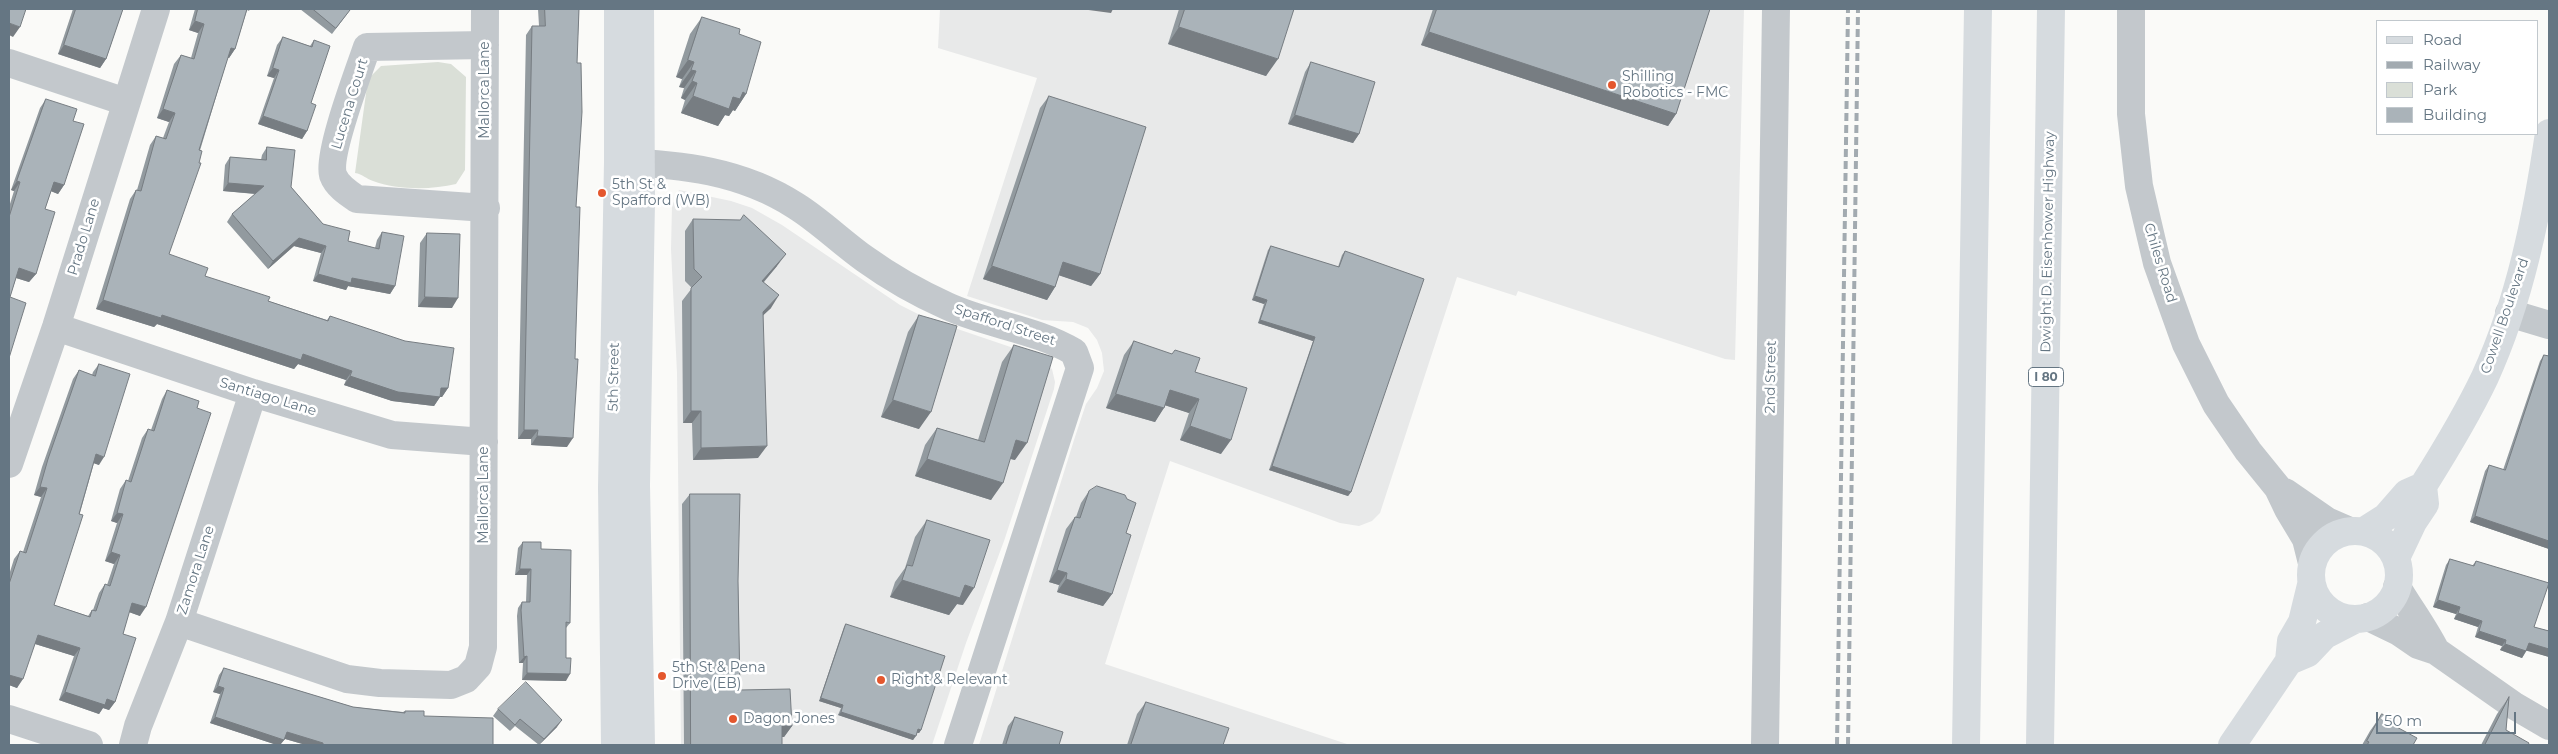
<!DOCTYPE html>
<style>
body{margin:0}
#map{position:relative;width:2558px;height:754px;overflow:hidden;background:#fafaf8;font-family:Montserrat,sans-serif}
canvas{display:block}
.frame{position:absolute;inset:0;border:10px solid #657683;pointer-events:none}
.legend{position:absolute;left:2376px;top:20px;width:162px;height:115px;box-sizing:border-box;background:#fff;border:1px solid #c1c8cd;margin:0;padding:6px 9px;list-style:none;font-size:15px;color:#657683}
.legend li{display:flex;align-items:center;gap:10px;height:25px}
.legend b{width:25px;border:1px solid #c1c8cd}
.scale{position:absolute;left:2376px;top:712px;width:140px;height:22px;box-sizing:border-box;border:2px solid #657683;border-top:0;padding-left:6px;font-size:15px;line-height:18px;white-space:nowrap;color:#657683;-webkit-text-stroke:4px #fff;paint-order:stroke}
</style>
<div id="map">
<canvas width="2558" height="754"></canvas>
<div class="frame"></div>
<ul class="legend">
<li><b style="height:6px;background:#d6dbdf"></b>Road</li>
<li><b style="height:6px;background:#a2aab0"></b>Railway</li>
<li><b style="height:14px;background:#dadfd7"></b>Park</li>
<li><b style="height:14px;background:#aab3b9"></b>Building</li>
</ul>
<div class="scale">50 m</div>
</div>
<script>
const g = document.querySelector('canvas').getContext('2d');
g.lineJoin = 'round';
function paint(path, color) { g.fillStyle = color; g.fill(path, 'evenodd'); }
function trace(path, color, width, dash) { g.strokeStyle = color; g.lineWidth = width; g.lineCap = dash ? 'butt' : 'round'; g.setLineDash(dash || []); g.stroke(path); }
function drawText(font, color, halo, rows, align = 'center') {
  g.font = font + ' Montserrat,sans-serif'; g.lineWidth = 5; g.setLineDash([]); g.textBaseline = 'middle'; g.strokeStyle = halo; g.fillStyle = color; for (const [text, x, y, turn = 0] of rows) {
    g.save(); g.translate(x, y); g.rotate((+turn || 0) * Math.PI / 180); g.textAlign = isNaN(turn) ? turn : align; if (halo) g.strokeText(text, 0, 0); g.fillText(text, 0, 0); g.restore();
  }
}
paint(new Path2D(`
 M940,9H1744L1735,360L1725,359L1518,291L1516,296L1457,277L1380,513L1372,521L1359,526L1340,523L1170,461L1105,664L1350,745H979L1074,440L1086,404L1097,388L1104,371L1102,353L1097,340L1088,328L1073,322L1042,320L967,296L1037,78L938,48Z
 M679,190L731,201L752,208L782,225L900,305L928,319L1040,357L1052,369L1055,382L1054,389L1004,541L966,643L932,745H681L677,373L671,249L672,206Z`), '#e8e9e9');
paint(new Path2D(`
 M438,62L451,64L466,77L465,170L456,184C431,190 397,190 373,181C366,179 363,174 355,173L368,79L381,66Z`), '#dadfd7');
trace(new Path2D(`
 M2131,9V114L2139,186L2157,263L2186,344L2216,404L2248,451L2278,488L2288,509L2306,539L2312,563
 M485,45L367,47C359,71 327,154 333,175C337,186 348,193 357,199L486,208
 M9,63L126,102
 M618,162C681,164 742,171 796,206C820,221 841,242 865,259C890,277 918,293 947,306C988,325 1036,329 1074,352L1080,368L958,745
 M2509,313L2549,325
 M56,327L253,393L392,435L484,442
 M9,464L56,327L156,9
 M2285,492L2327,521L2350,531
 M2397,587C2410,609 2425,629 2436,651
 M2368,617L2399,632L2418,645L2436,651L2513,705L2549,726
 M179,622L347,679L380,683L451,685L466,679L478,666L483,647L485,9
 M9,719L89,745
 M133,745L138,726L179,622L253,393
 M1765,745L1776,9`), '#c3c8cc', 28);
trace(new Path2D(`
 M640,9L641,201L636,485L641,745
 M2311 575a44 44 0 1 1 88 0a44 44 0 1 1-88 0Z
 M2364,531L2386,517L2407,493L2423,486C2445,451 2467,415 2485,377C2520,300 2537,216 2549,133
 M2396,558L2413,522L2425,504L2423,486
 M2289,661L2308,653L2325,635L2354,620
 M615,745L612,487L618,162V9
 M2232,745L2289,661L2291,641L2302,622L2311,585`), '#d6dbdf', 28);
trace(new Path2D(`
 M1966,745L1978,9
 M2040,745L2051,9`), '#d6dbdf', 28);
trace(new Path2D(`
 M1837,745L1848,9
 M1848,745L1858,9`), '#a2aab0', 4, [8, 4]);
paint(new Path2D(`
 M73,9H123L106,59L100,68L58,54Z
 M195,9H250L249,11L247,10L235,49L229,58L228,57L169,254L205,276L268,301L327,320L330,316L448,388L442,397H440L434,406L392,401L344,385L346,380L298,364L294,369L157,324L154,327L96,309L130,199L136,190H137L150,145L156,136L163,138L169,122L157,118L174,64L181,55L191,58L198,33L189,30Z
 M300,9H348L350,10L332,34Z
 M538,9H579L577,63L576,207L567,447L531,445V439H518L526,35L532,26H539Z
 M1179,9H1294L1266,76L1168,44Z
 M1433,9H1710L1676,114L1668,126L1421,45Z
 M702,17L739,34L746,94L735,111L733,110L729,116L725,115L718,126L681,113L685,100L681,98L684,88L679,87L682,79L676,77L690,34Z
 M283,37L310,46L314,40L311,103L307,131L302,139L258,124L274,78L267,76L277,45Z
 M1311,62L1359,134L1353,143L1288,124L1305,72Z
 M1049,96L1100,274L1091,286L1059,275L1055,287L1047,300L983,279L1040,108Z
 M46,99L73,121L64,185L58,194L51,191L45,209L36,274L29,282L16,278L10,297L9,358V207L14,191L11,190L40,108Z
 M267,147L291,187L323,224L348,241L375,248L377,240L382,232L395,286L390,294L348,286L346,290L313,281L321,253L294,246L268,269L227,222L232,214L255,194L223,191L225,165L230,157L261,160L262,155Z
 M693,219L777,266L764,282L771,308L763,315L758,458L693,460L692,423H683L682,301L692,288L685,281V231Z
 M427,233L452,308L418,307L420,243Z
 M1271,246L1338,267L1342,255L1345,251L1351,492L1348,496L1269,470L1313,341L1258,323L1264,304L1252,300L1268,250Z
 M919,315V429L881,417L908,332Z
 M1134,341L1195,372L1221,454L1180,440L1189,413L1165,405L1155,422L1106,408L1124,355Z
 M1014,345L1015,460L1010,459L991,500L915,476L925,445L937,428L978,440L1002,362Z
 M2544,355L2549,356V549L2470,522L2485,471L2489,465L2503,470L2540,361Z
 M99,364V465L94,463L54,605L88,616L92,610H93L99,593L105,584L107,585L114,564L105,561L117,523L111,521L120,489L126,480L128,481L142,438L148,429L151,430L162,399L167,390L140,616L129,612L123,634L115,702L109,710L103,708L99,714L59,700L74,656L35,644L17,688L9,685V575L14,559L20,551L23,552L41,497L34,495L42,467L73,379L79,370L92,375L93,372Z
 M1089,491L1126,533L1112,594L1103,606L1057,592L1059,585L1049,582L1066,529L1075,517H1076L1081,503Z
 M690,494L738,581L740,690L792,726L784,737H782V745H684L682,504Z
 M927,520L963,605L957,604L949,615L890,597L895,582L905,568L915,537Z
 M523,542L541,549L570,623L566,628V681L522,680L523,663H519L517,616L518,608L522,602H526L527,575H515L518,548Z
 M2450,559L2472,566L2476,561L2534,627L2549,631V657L2527,650L2522,658L2500,650L2502,646L2475,637L2478,627L2454,619L2456,614L2433,607L2446,565Z
 M846,624L921,730L919,733H917L913,740L838,715L841,708L819,701L844,627Z
 M224,668L353,707L403,712L405,711L424,716L493,745H306L285,739L280,745H277L210,723L220,694L213,692L219,675Z
 M2509,697L2506,730L2528,745H2481L2497,714Z
 M1146,702L1223,745H1127L1137,714Z
 M498,709L557,727L539,745L515,726L510,731L493,716Z
 M2382,714L2413,745H2362L2370,731Z
 M1015,717L1059,745H1002L1008,726Z`), '#929a9f');
paint(new Path2D(`
 M422,9H434L421,10Z
 M1081,9H1113L1111,13Z
 M195,21L204,24L198,33L189,30Z
 M9,23L20,27L13,37L9,35Z
 M1179,27L1278,59L1266,76L1168,44Z
 M1429,32L1676,114L1668,126L1421,45Z
 M64,45L106,59L100,68L58,54Z
 M231,48L235,49L229,58L224,57Z
 M688,60L694,62L682,79L676,77Z
 M273,68L279,70L274,78L267,76Z
 M691,70L696,71L684,88L679,87Z
 M692,81L697,83L685,100L681,98Z
 M743,92L746,94L735,111L733,110L729,116L725,115L718,126L681,113L693,96Z
 M163,109L175,113L169,122L157,118Z
 M1295,115L1359,134L1353,143L1288,124Z
 M263,116L307,131L302,139L258,124Z
 M17,181L20,182L14,191L11,190Z
 M54,182L64,185L58,194L48,190Z
 M228,183L264,186L258,194L223,191Z
 M299,238L326,246L321,253L294,246L268,269L273,261Z
 M786,254L777,266L754,293L762,281Z
 M1063,262L1100,274L1091,286L1055,274Z
 M992,266L1055,287L1047,300L983,279Z
 M19,268L36,274L29,282L13,277Z
 M318,274L352,278L395,286L390,294L348,286L346,290L313,281Z
 M779,295L771,308L754,324L763,312Z
 M1255,296L1267,300L1264,304L1252,300Z
 M425,297L458,298L452,308L418,307Z
 M103,300L162,315L303,354L352,371L346,380L298,364L294,369L157,324L154,327L96,309Z
 M1260,320L1315,337L1313,341L1258,323Z
 M350,376L440,397L434,406L392,401L344,385Z
 M441,388H448L442,397H435Z
 M1170,390L1199,399L1189,413L1161,404Z
 M1116,394L1164,408L1155,422L1106,408Z
 M893,400L931,412L919,429L881,417Z
 M691,411H701L692,423H683Z
 M1190,426L1231,440L1221,454L1180,440Z
 M524,430H538L531,439H518Z
 M537,436L573,438L567,447L531,445Z
 M1016,440L1027,443L1015,460L1004,457Z
 M767,446L758,458L693,460L701,448Z
 M96,454L104,457L99,465L90,462Z
 M927,459L1003,483L991,500L915,476Z
 M1272,466L1351,492L1348,496L1269,470Z
 M40,487L47,488L41,497L34,495Z
 M117,513L123,514L117,523L111,521Z
 M2475,516L2549,541V549L2470,522Z
 M111,552L120,555L114,564L105,561Z
 M520,569H531L527,575H515Z
 M1057,570L1067,573L1059,585L1049,582Z
 M1066,579L1112,594L1103,606L1057,592Z
 M902,580L965,585L974,588L963,605L957,604L949,615L890,597Z
 M2438,600L2460,607L2456,614L2433,607Z
 M132,603L146,607L140,616L126,611Z
 M2458,613L2482,621L2478,627L2454,619Z
 M2479,631L2506,640L2502,646L2475,637Z
 M38,635L80,648L74,656L32,643Z
 M2529,643L2549,649V657L2524,650Z
 M2505,644L2526,651L2522,658L2500,650Z
 M527,656L523,663H519L524,657Z
 M527,673L570,674L566,681L522,680Z
 M9,675L23,679L17,688L9,685Z
 M218,686L224,688L220,694L213,692Z
 M65,692L107,699L115,702L109,710L103,708L99,714L59,700Z
 M821,698L843,705L841,708L819,701Z
 M841,712L916,736L913,740L838,715Z
 M215,717L284,740L280,745H277L210,723Z
 M562,720L557,727L539,745L544,739Z
 M782,726H792L784,737H774Z
 M918,729L921,730L919,733L916,732Z
 M287,732L323,743L322,745H306L282,738Z`), '#777d82');
const building = new Path2D(`
 M9,9H26L20,27L9,23Z
 M76,9H123L106,59L64,45Z
 M198,9H247L235,49L231,48L199,150L202,151L199,163H201L169,254L208,268L205,276L270,297L268,301L328,321L330,316L405,341L454,348L448,388H441L440,397L398,392L350,376L352,371L303,354L301,360L162,315L161,318L103,300L136,190L141,191L156,136L166,139L175,113L163,109L181,55L194,59L204,24L195,21Z
 M313,9H348L350,10L336,28Z
 M545,9H579L577,63H581L582,112L576,207H580L575,359H578L573,438L537,436L538,430H524L532,26H545Z
 M1185,9H1294L1278,59L1179,27Z
 M1437,9H1710L1676,114L1429,32Z
 M702,17L740,29L739,34L761,42L746,94L743,92L740,99L733,97L729,109L693,96L697,83L692,81L696,71L691,70L694,62L688,60Z
 M283,37L312,47L314,40L330,46L311,103L316,105L307,131L263,116L279,70L273,68Z
 M1311,62L1375,82L1359,134L1295,115Z
 M1049,96L1146,127L1100,274L1063,262L1055,287L992,266Z
 M46,99L77,109L73,121L84,124L64,185L54,182L45,209L55,212L36,274L19,268L10,297L26,303L9,358V217L20,182L17,181Z
 M267,147L295,150L291,187L323,224L350,231L348,241L379,249L382,232L404,236L395,286L352,278L351,283L318,274L326,246L299,238L273,261L232,214L264,186L228,183L230,157L266,160Z
 M744,215L786,254L762,281L779,295L763,312L767,446L701,448V411H691V288L702,277L694,269L693,219L740,220Z
 M427,233L460,234L458,298L425,297Z
 M1271,246L1339,267L1345,251L1424,279L1351,492L1272,466L1315,337L1260,320L1267,300L1255,296Z
 M919,315L957,326L931,412L893,400Z
 M1134,341L1172,354L1175,350L1200,358L1195,372L1247,388L1231,440L1190,426L1199,399L1170,390L1164,408L1116,394Z
 M1014,345L1053,357L1027,443L1016,440L1003,483L927,459L937,428L984,442Z
 M2544,355L2549,356V541L2475,516L2489,465L2505,470Z
 M99,364L130,374L104,457L96,454L79,514L83,515L54,605L90,617L92,610L96,611L105,584L110,586L120,555L111,552L123,514L117,513L126,480L131,482L148,429L154,431L167,390L199,401L197,408L211,413L146,607L132,603L123,634L136,638L115,702L107,699L105,705L65,692L80,648L38,635L23,679L9,675V584L20,551L26,553L47,488L40,487L48,459L79,370L95,376Z
 M1097,486L1125,495L1127,499L1136,503L1126,533L1131,535L1112,594L1066,579L1067,573L1057,570L1075,517L1080,518L1089,491Z
 M690,494H740L738,581L740,690L790,689L792,726H782V745H691Z
 M927,520L990,540L974,588L965,585L960,598L902,580L907,565L912,566Z
 M523,542H541V549L571,550L570,623L566,622V658H571L570,674L527,673V656L524,657L521,610L522,602H530L531,569H520Z
 M2450,559L2474,566L2476,561L2549,583L2534,627L2549,631V649L2529,643L2526,651L2505,644L2506,640L2479,631L2482,621L2458,613L2460,607L2438,600Z
 M846,624L945,656L921,730L918,729L916,736L841,712L843,705L821,698Z
 M224,668L353,707L405,713V711H424V716L493,718V745H323V743L287,732L284,740L215,717L224,688L218,686Z
 M526,682L562,720L544,739L520,719L515,725L498,709Z
 M2509,697L2506,730L2529,743L2528,745H2485Z
 M1146,702L1229,728L1223,745H1131Z
 M2382,714L2395,721L2393,725L2417,738L2413,745H2367L2369,742L2367,741Z
 M1015,717L1063,732L1059,745H1006Z`);
paint(building, '#aab3b9');
trace(building, '#777d82', 1);
for (const [x, y, r, color] of [
 [1612,85,5,"#e4572e"],
 [602,193,5,"#e4572e"],
 [662,676,5,"#e4572e"],
 [881,680,5,"#e4572e"],
 [733,719,5,"#e4572e"]
]) { const dot = new Path2D(); dot.arc(x, y, r, 0, 2 * Math.PI); g.fillStyle = color; g.fill(dot); trace(dot, '#fff', 2); }
for (const [x, y, w] of [
 [2046,377,35]
]) { const box = new Path2D(); box.roundRect(x - w / 2, y - 9.5, w, 19, 4); g.fillStyle = '#fff'; g.fill(box); trace(box, '#657683', 1); }
drawText('bold 12px', '#657683', null, [
 ["I 80",2046,377]
]);
drawText('14px', '#657683', '#fff', [
 ["Shilling",1622,77],
 ["Robotics - FMC",1622,93],
 ["5th St &",612,185],
 ["Spafford (WB)",612,201],
 ["5th St & Pena",672,668],
 ["Drive (EB)",672,684],
 ["Right & Relevant",891,680],
 ["Dagon Jones",743,719]
], 'left');
drawText('14px', '#657683', '#fff', [
 ["Mallorca Lane",485,90,-90],
 ["Lucena Court",350,104,-73],
 ["Prado Lane",84,237,-73],
 ["Dwight D. Eisenhower Highway",2048,242,-89],
 ["Chiles Road",2160,263,73],
 ["Cowell Boulevard",2505,316,-71],
 ["Spafford Street",1005,325,18],
 ["5th Street",614,377,-89],
 ["2nd Street",1771,377,-89],
 ["Santiago Lane",268,397,17],
 ["Mallorca Lane",484,495,-90],
 ["Zamora Lane",196,570,-72]
]);
</script>
